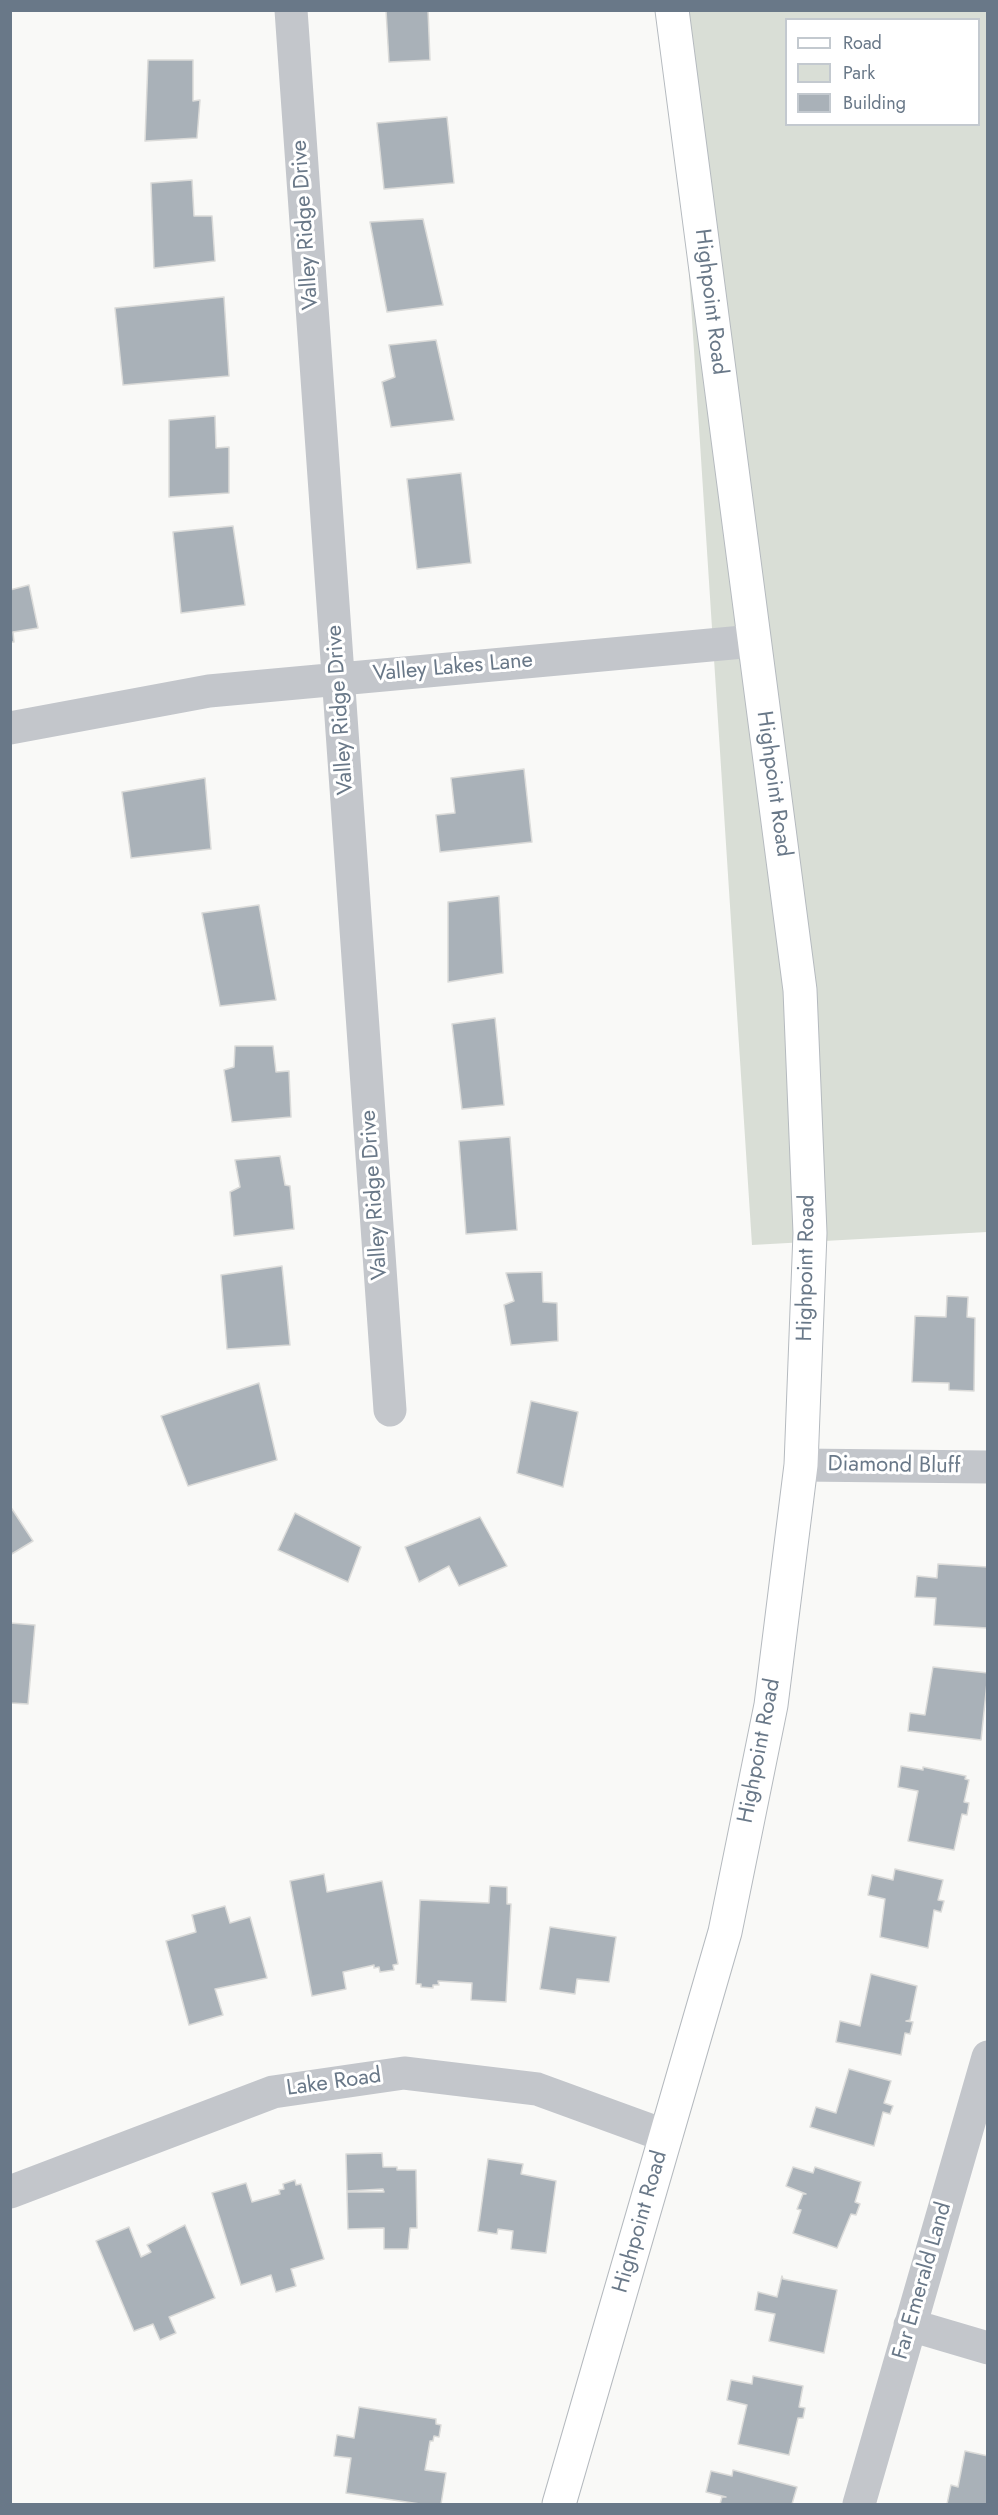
<!DOCTYPE html>
<style>
body{margin:0}
#map{position:relative;width:998px;height:2515px;overflow:hidden;background:#f9f9f7;font-family:Jost,sans-serif}
canvas{display:block}
.frame{position:absolute;inset:0;border:12px solid #697888;pointer-events:none}
.legend{position:absolute;left:785px;top:18px;width:195px;height:108px;box-sizing:border-box;background:#fff;border:2px solid #c3c9cf;margin:0;padding:8px 10px;list-style:none;font-size:18px;color:#697888}
.legend li{display:flex;align-items:center;gap:12px;height:30px}
.legend b{width:30px;border:2px solid #c3c9cf}
</style>
<div id="map">
<canvas width="998" height="2515"></canvas>
<div class="frame"></div>
<ul class="legend">
<li><b style="height:8px;background:#fff"></b>Road</li>
<li><b style="height:16px;background:#d9ded6"></b>Park</li>
<li><b style="height:16px;background:#a9b1b8"></b>Building</li>
</ul>
</div>
<script>
const g = document.querySelector('canvas').getContext('2d');
g.lineJoin = 'round';
function paint(path, color) { g.fillStyle = color; g.fill(path, 'evenodd'); }
function trace(path, color, width, dash) { g.strokeStyle = color; g.lineWidth = width; g.lineCap = dash ? 'butt' : 'round'; g.setLineDash(dash || []); g.stroke(path); }
function drawText(font, color, halo, rows, align = 'center') {
  g.font = font + ' Jost,sans-serif'; g.lineWidth = 6; g.setLineDash([]); g.textBaseline = 'middle'; g.strokeStyle = halo; g.fillStyle = color; for (const [text, x, y, turn = 0] of rows) {
    g.save(); g.translate(x, y); g.rotate((+turn || 0) * Math.PI / 180); g.textAlign = isNaN(turn) ? turn : align; if (halo) g.strokeText(text, 0, 0); g.fillText(text, 0, 0); g.restore();
  }
}
paint(new Path2D(`
 M672,11H987V1232L752,1245ZM786,20H978V124H786Z`), '#d9ded6');
const building = new Path2D(`
 M386,10H428L430,60L389,62Z
 M148,60H193V101L200,100L197,138L145,141Z
 M447,117L454,183L384,189L377,123Z
 M192,180L194,216H212L215,261L154,268L151,183Z
 M423,219L443,305L387,312L370,222Z
 M224,297L229,376L123,385L115,308Z
 M436,340L454,420L391,427L382,382L395,377L389,345Z
 M215,416L216,448L229,447V493L169,497V420Z
 M461,473L471,563L417,569L407,479Z
 M233,526L245,605L181,613L173,532Z
 M29,585L38,628L13,632L14,642H10V590Z
 M524,769L532,842L440,852L436,815L455,813L451,778Z
 M205,778L211,849L131,858L122,792Z
 M499,896L503,973L448,982V902Z
 M259,905L276,1000L220,1006L202,913Z
 M495,1018L504,1105L462,1109L452,1024Z
 M235,1046H273L276,1072L289,1071L291,1117L232,1122L224,1070L234,1067Z
 M510,1137L517,1230L466,1234L459,1141Z
 M280,1156L285,1185L290,1186L294,1229L234,1236L230,1192L240,1187L235,1160Z
 M282,1266L290,1345L227,1349L221,1275Z
 M542,1272L543,1302L557,1303L558,1341L511,1345L504,1305L514,1301L506,1273Z
 M947,1296L968,1297L967,1317L975,1318L974,1391L949,1390V1383L912,1382L915,1316L946,1317Z
 M259,1383L277,1460L188,1486L161,1416Z
 M531,1401L578,1412L563,1487L517,1473Z
 M10,1506L33,1541L10,1555Z
 M295,1513L361,1547L348,1582L278,1550Z
 M480,1517L507,1566L459,1586L449,1566L419,1582L405,1547Z
 M938,1564L988,1567V1628L934,1625L936,1598L915,1597L917,1576L937,1578Z
 M10,1623L35,1625L28,1704L10,1703Z
 M933,1667L988,1673L981,1740L908,1731L910,1713L925,1715Z
 M901,1766L923,1770V1767L966,1776L965,1779L969,1780L964,1802L969,1803L967,1815L962,1814L954,1850L908,1841L918,1791L898,1787Z
 M895,1869L943,1880L938,1900L944,1901L941,1912L934,1910L928,1948L880,1937L885,1899L868,1895L872,1875L893,1880Z
 M324,1874L327,1892L382,1881L398,1964L393,1965L394,1970L380,1972L379,1967L374,1968V1965L343,1972L346,1989L312,1996L290,1881Z
 M490,1886L507,1887V1904H511L506,2002L471,2000L472,1983L438,1981L439,1985H433V1988L421,1987V1984H416L420,1900L489,1903Z
 M225,1906L230,1923L250,1917L267,1978L215,1989L223,2015L189,2025L166,1941L196,1932L192,1915Z
 M550,1927L616,1937L609,1982L577,1979L575,1994L540,1989Z
 M871,1974L917,1986L910,2020L906,2021L913,2022L910,2034L905,2033L901,2055L836,2042L840,2021L860,2026Z
 M849,2069L891,2081L884,2103L893,2106L890,2114L883,2112L874,2146L810,2127L816,2107L836,2113Z
 M382,2153L383,2167H397V2170H416L417,2228H410L408,2249H384V2228L348,2229L347,2192H384L383,2189L347,2191L346,2154Z
 M488,2159L523,2164L521,2174L556,2181L546,2253L511,2249L513,2231L498,2229L497,2234L478,2231Z
 M793,2167L813,2173L815,2167L861,2182L855,2202L860,2204L856,2215L851,2214L837,2248L793,2233L801,2210L797,2209L803,2194H806L786,2186Z
 M295,2180L296,2185L301,2184L324,2259L291,2269L296,2286L276,2292L271,2275L241,2285L212,2193L246,2183L252,2202L280,2194L279,2190L284,2189L283,2184Z
 M185,2225L215,2298L169,2317L176,2333L160,2340L153,2324L134,2331L96,2241L129,2227L141,2257L151,2252L147,2245Z
 M782,2276L783,2279L837,2290L824,2353L769,2341L775,2314L755,2310L758,2292L777,2297Z
 M753,2376L803,2386L799,2407L805,2408L803,2418H798L789,2455L738,2444L747,2405L727,2400L731,2380L752,2384Z
 M359,2407L436,2419V2424L441,2425L439,2437L434,2436L433,2441H430L425,2470L446,2473L441,2504H420L346,2493L351,2458L334,2456L337,2435L354,2438Z
 M965,2451L988,2456V2504H947L951,2485L958,2487Z
 M733,2470L797,2487L792,2504H720L722,2497H726L706,2492L711,2471L732,2476Z`);
paint(building, '#a9b1b8');
trace(building, '#dbdbd9', 1.5);
const secondary = new Path2D(`
 M559,2504L725,1932L771,1705L801,1465L810,1233L800,990L672,10`);
trace(secondary, '#b5babf', 35);
trace(new Path2D(`
 M291,10L390,1410
 M10,728L209,691L754,641
 M801,1465L988,1467
 M10,2192L273,2092L404,2073L537,2089L666,2136
 M910,2325L988,2348
 M859,2504L988,2057`), '#c3c6cb', 33);
trace(secondary, '#fff', 33);
drawText('22px', '#697888', '#fff', [
 ["Valley Ridge Drive",306,225,-94],
 ["Highpoint Road",710,302,83],
 ["Valley Lakes Lane",453,668,-5],
 ["Valley Ridge Drive",341,710,-94],
 ["Highpoint Road",773,784,82],
 ["Valley Ridge Drive",375,1195,-94],
 ["Highpoint Road",807,1268,-89],
 ["Diamond Bluff",894,1466,1],
 ["Highpoint Road",760,1751,-79],
 ["Lake Road",334,2083,-8],
 ["Highpoint Road",641,2222,-74],
 ["Far Emerald Land",923,2281,-74]
]);
</script>
